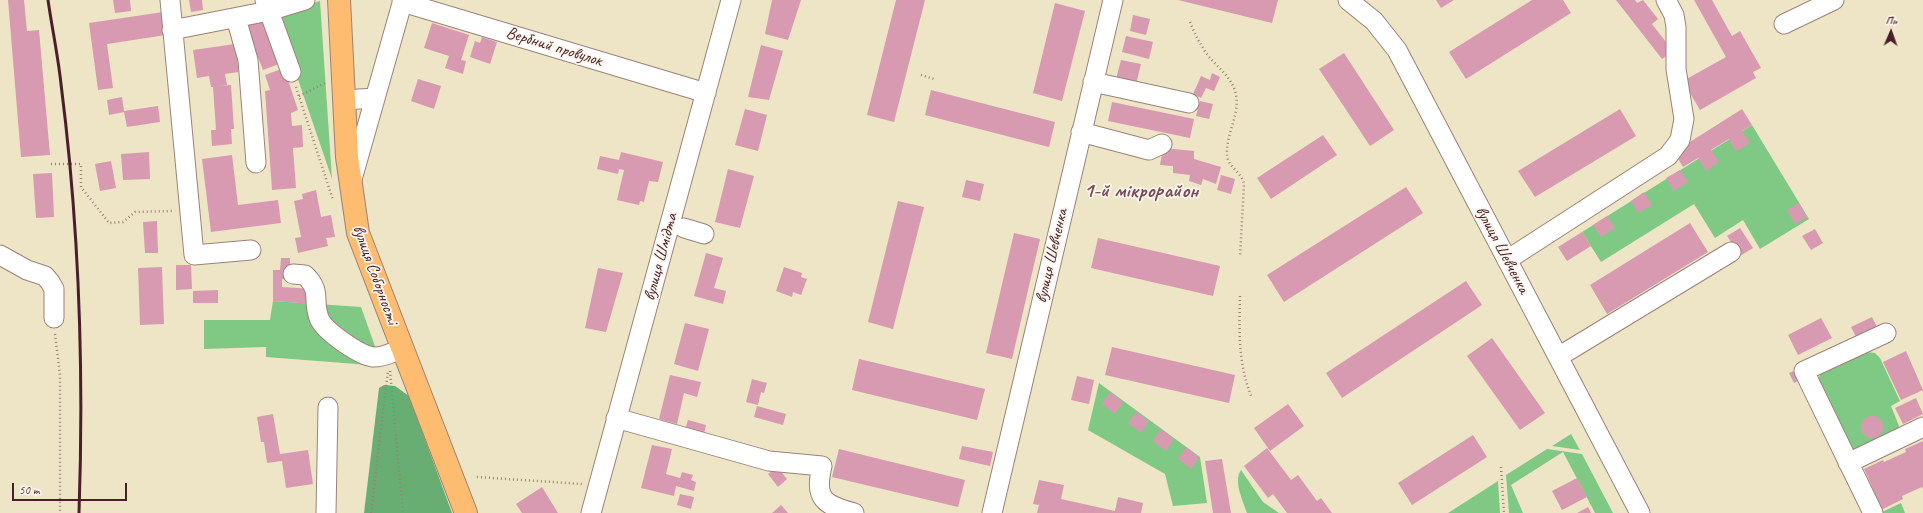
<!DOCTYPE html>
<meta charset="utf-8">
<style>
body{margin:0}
#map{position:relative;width:1923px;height:513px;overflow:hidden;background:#eee5c6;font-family:Caveat,sans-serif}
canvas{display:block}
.north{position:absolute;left:1871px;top:12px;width:40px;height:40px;-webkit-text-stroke:3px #fbf7ec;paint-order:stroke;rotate:2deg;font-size:11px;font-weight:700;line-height:16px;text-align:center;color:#4a1f2b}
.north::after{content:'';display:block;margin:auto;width:14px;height:18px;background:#4a1f2b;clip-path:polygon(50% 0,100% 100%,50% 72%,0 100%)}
.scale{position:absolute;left:12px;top:483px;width:115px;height:18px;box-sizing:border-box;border:2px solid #4a1f2b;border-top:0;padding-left:5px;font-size:12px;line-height:14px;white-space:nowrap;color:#4a1f2b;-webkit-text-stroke:3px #fbf7ec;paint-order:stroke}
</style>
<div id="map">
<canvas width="1923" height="513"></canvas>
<div class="north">Пн</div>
<div class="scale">50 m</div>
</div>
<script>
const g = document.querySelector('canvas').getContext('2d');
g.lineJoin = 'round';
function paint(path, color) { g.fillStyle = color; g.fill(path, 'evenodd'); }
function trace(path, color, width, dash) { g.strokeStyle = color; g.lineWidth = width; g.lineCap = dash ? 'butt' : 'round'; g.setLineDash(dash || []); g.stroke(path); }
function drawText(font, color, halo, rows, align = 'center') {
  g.font = font + ' Caveat,sans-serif'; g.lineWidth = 3.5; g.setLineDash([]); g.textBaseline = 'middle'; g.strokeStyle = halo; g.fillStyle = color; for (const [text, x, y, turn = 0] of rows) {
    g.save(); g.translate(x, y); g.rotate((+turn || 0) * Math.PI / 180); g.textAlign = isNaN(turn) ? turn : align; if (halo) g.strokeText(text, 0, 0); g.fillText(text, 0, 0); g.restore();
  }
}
paint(new Path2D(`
 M320,1L332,179L276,15Z
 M1752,125L1809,219L1760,249L1743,220L1715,238L1694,204L1601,262L1582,232Z
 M273,301L361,307L382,366L266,357V347L204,349V320H270Z
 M1867,352L1875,353L1880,358L1900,401L1891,406L1899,426L1898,428L1855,449H1852L1818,382L1820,374Z
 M1099,383L1200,457L1207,503L1173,506L1165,474L1088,430Z
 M1571,434L1580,450L1552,446Z
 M1547,449L1582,454L1613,513H1595L1563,452L1511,485L1523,513H1509L1506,475Z
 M1241,470L1263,502L1279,513H1247C1243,501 1233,481 1241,470Z
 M1498,481L1500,513H1448Z
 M1901,503L1905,513H1880Z`), '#80c985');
paint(new Path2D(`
 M384,385L395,386L409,396L452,513H364L379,388Z`), '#68ad72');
paint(new Path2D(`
 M8,0H24L27,31L39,30L50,155L21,157Z
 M113,0H130L131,11L115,13Z
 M189,0H202L203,10L191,12Z
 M772,0H801L788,40L765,34Z
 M896,0H925L894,122L867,115Z
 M1178,0H1278L1272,23Z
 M1436,0H1454L1441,8Z
 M1532,0H1563L1571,13L1466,79L1449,52Z
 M1616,0H1635L1637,3L1643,0L1658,19L1652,24L1673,51L1662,59Z
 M1694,0H1712L1732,36L1740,31L1761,68L1753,72L1756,78L1700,110L1683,81L1726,57Z
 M1055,3L1085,11L1062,101L1033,93Z
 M163,12L166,35L107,44L113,88L98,90L89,23Z
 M1133,15L1150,19L1146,35L1130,31Z
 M262,17L279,64L263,70L245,24Z
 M432,23L469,35L461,60L466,61L463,74L445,68L449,56L424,48Z
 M1126,36L1153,42L1149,59L1122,52Z
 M482,37L497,42L490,64L470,57L475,41L480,43Z
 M235,44L239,72L225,74L227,85L217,86L231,85L234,129H231L232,144L212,146L211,130H216L213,87H211L209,76L197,78L193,50Z
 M761,45L783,51L769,100L748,97Z
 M1344,53L1394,130L1370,146L1319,69Z
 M1121,60L1141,64L1136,84L1116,79Z
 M284,68L298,110L291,113L292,126L302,125L303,147L293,148L296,188L272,190L265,91L270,90L265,75Z
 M1212,73L1220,77L1214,91L1206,88L1201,98L1193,94L1201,76L1210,80Z
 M418,79L441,86L434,109L411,101Z
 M931,90L1055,122L1049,147L925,115Z
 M122,97L124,111L158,106L160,122L127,127L124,112L109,115L107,100Z
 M1200,101L1213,104L1209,119L1196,116Z
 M1112,102L1194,119L1190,138L1108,121Z
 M745,109L767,115L758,151L735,145Z
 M1620,109L1636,136L1535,197L1518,171Z
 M1742,109L1752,125L1742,131L1750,143L1736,152L1729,139L1711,150L1719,162L1706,171L1698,158L1683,167L1674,152Z
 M1323,135L1337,155L1271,199L1257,178Z
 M1163,148L1194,151V159L1221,167L1216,184L1203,179L1201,185L1189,181L1190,175L1173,173V166L1160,165Z
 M149,152L150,179L123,180L121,154Z
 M621,152L663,162L658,182L649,181L644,202L640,201L639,205L617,200L624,170L619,169L618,174L597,169L600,156L619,160Z
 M232,155L238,205L278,200L281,223L211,232L202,159Z
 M111,161L116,188L100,191L95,164Z
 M728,169L754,176L740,228L715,222Z
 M1680,170L1688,182L1674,191L1666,178Z
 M52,173L54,217L36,218L33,174Z
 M1221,175L1235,179L1231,194L1217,190Z
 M966,180L984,184L980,201L962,197Z
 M1406,187L1423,213L1284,302L1267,275Z
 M316,190L321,217L331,215L335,237L326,238L328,246L298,253L295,238L301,237L294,201L303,199L302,194Z
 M1644,192L1652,205L1638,213L1631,201Z
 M898,201L924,207L893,329L868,322Z
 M1799,203L1807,217L1795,224L1787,210Z
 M1607,216L1615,228L1601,237L1593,225Z
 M157,221L158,253H145L143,222Z
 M1690,223L1708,252L1607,314L1590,285Z
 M1740,228L1753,248L1740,256L1727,236Z
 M1815,229L1823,243L1811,250L1802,236Z
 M1582,232L1591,246L1567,261L1558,247Z
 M1014,233L1040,239L1012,359L986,353Z
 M1098,238L1220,266L1213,296L1091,268Z
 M706,253L723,258L714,288L726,291L723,304L694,296Z
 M281,258H290V279H282V287L313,289V304L273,301V270H280Z
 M176,265H191L192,289L176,290Z
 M162,267L164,324L140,325L138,268Z
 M784,267L802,273L801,277L807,279L801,295L793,292L792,297L776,291Z
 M598,268L623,273L606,332L585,328Z
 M1466,281L1482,305L1342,398L1326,373Z
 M218,290V303H193V291Z
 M1872,317L1877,327L1856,337L1851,327Z
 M1821,318L1832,338L1798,355L1788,335Z
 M685,323L709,329L698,371L674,364Z
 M1492,338L1545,413L1520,430L1467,356Z
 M1112,347L1235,375L1229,403L1105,375Z
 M1906,351L1923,390L1901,400L1883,362Z
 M859,359L985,389L977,420L852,390Z
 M1799,369L1804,378L1794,383L1789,373Z
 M670,375L701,382L697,397L684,393L677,424L659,419Z
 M1077,376L1094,380L1089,404L1071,400Z
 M752,379L767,383L764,393L761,392L758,405L746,402Z
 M1110,392L1123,402L1115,414L1102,404Z
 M1916,398L1923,414L1903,424L1895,408Z
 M1288,404L1304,426L1270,451L1254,428Z
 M757,406L786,414L783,425L754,417Z
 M1136,412L1149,421L1141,433L1128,423Z
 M273,414L280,454L308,450L313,484L286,488L282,461L267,463L264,442H261L257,417Z
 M1861 427a11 11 0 1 1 22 0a11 11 0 1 1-22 0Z
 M688,420L706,425L703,438L684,433Z
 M1161,429L1174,439L1166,451L1153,441Z
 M1473,435L1487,457L1412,505L1398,483Z
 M1923,441V489L1922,487L1902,496L1903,499L1879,511L1869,491L1873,489L1864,469L1883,460L1884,462L1906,452L1905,449Z
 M652,445L672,449L666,474L680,478L682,472L693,475L691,480L696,482L694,491L676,486L674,496L641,488Z
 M962,446L993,452L990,466L959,459Z
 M1186,447L1199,457L1191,469L1178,459Z
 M1267,448L1291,480L1298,475L1317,501L1321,498L1332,513H1287L1273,494L1268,498L1244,466Z
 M839,449L965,480L958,507L832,477Z
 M1222,459L1231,513H1213L1205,461Z
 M777,467L787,479L778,487L768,474Z
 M1577,478L1587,497L1562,510L1552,491Z
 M1039,480L1064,485L1061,499L1115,511L1118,497L1143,503L1141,513H1037L1039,505L1033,504Z
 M542,487L558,513H522L516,504Z
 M680,494L694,497L691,509L677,505Z
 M781,505L788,513H772Z
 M1588,507L1591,513H1577Z`), '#d89ab1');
const minor = new Path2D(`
 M170,0L194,255L251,250
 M265,0L291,72
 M1348,0L1374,21L1397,50L1640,513
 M402,2L706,93
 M236,18L248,60L256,163
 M1784,24L1834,0
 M172,30L269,11L305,0
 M1093,82L1189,103
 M344,100L375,98
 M1081,132L1149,150L1162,144
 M351,183L403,0
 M684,228L704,234
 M0,255L27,270L45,276L50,282L54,289V318
 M1507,260L1668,156L1680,140L1684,119L1676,69V27L1674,15L1666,0
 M293,274L305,275C322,292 312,298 319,318C324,331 359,355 373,357C382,358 393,352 402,349
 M1558,357L1731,252
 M616,418L769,461L822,466C814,499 824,505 854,513
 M1848,463L1923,427
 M326,513L328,407
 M591,513L731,0
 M992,513L1113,0
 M1873,513L1804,371L1886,333`);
const major = new Path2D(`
 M339,0L347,157L358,233L466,513`);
trace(minor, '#9c8278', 21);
trace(major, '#9c8278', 24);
trace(new Path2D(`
 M1190,22C1195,35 1201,46 1209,57C1218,67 1229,76 1234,88C1243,111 1226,131 1227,154C1227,167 1242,172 1244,184L1240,257
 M921,75L934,79
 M296,87L333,200
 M299,96L325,83
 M51,164H81V187L109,223L123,222L135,212L173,211
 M1240,296C1239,331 1238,365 1252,398
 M55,334L60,375V513
 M390,371L403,513
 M1501,467L1504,513
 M477,477L582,484
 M371,513L388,371`), '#9c8278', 2.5, [1, 3]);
trace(minor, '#fff', 19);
trace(major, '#fdbc6f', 22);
trace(new Path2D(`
 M48,0C52,28 58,56 61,84C79,225 84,370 79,513`), '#4a1f2b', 3);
drawText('17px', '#4a1f2b', '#fbf7ec', [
 ["Вербний провулок",554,47,17],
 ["вулиця Шевченка",1502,250,62],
 ["вулиця Шевченка",1052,256,-77],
 ["вулиця Шмідта",661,257,-75],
 ["вулиця Соборності",375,275,70]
]);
drawText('bold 21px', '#7c4a5a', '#fbf7ec', [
 ["1-й мікрорайон",1141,191]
]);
</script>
